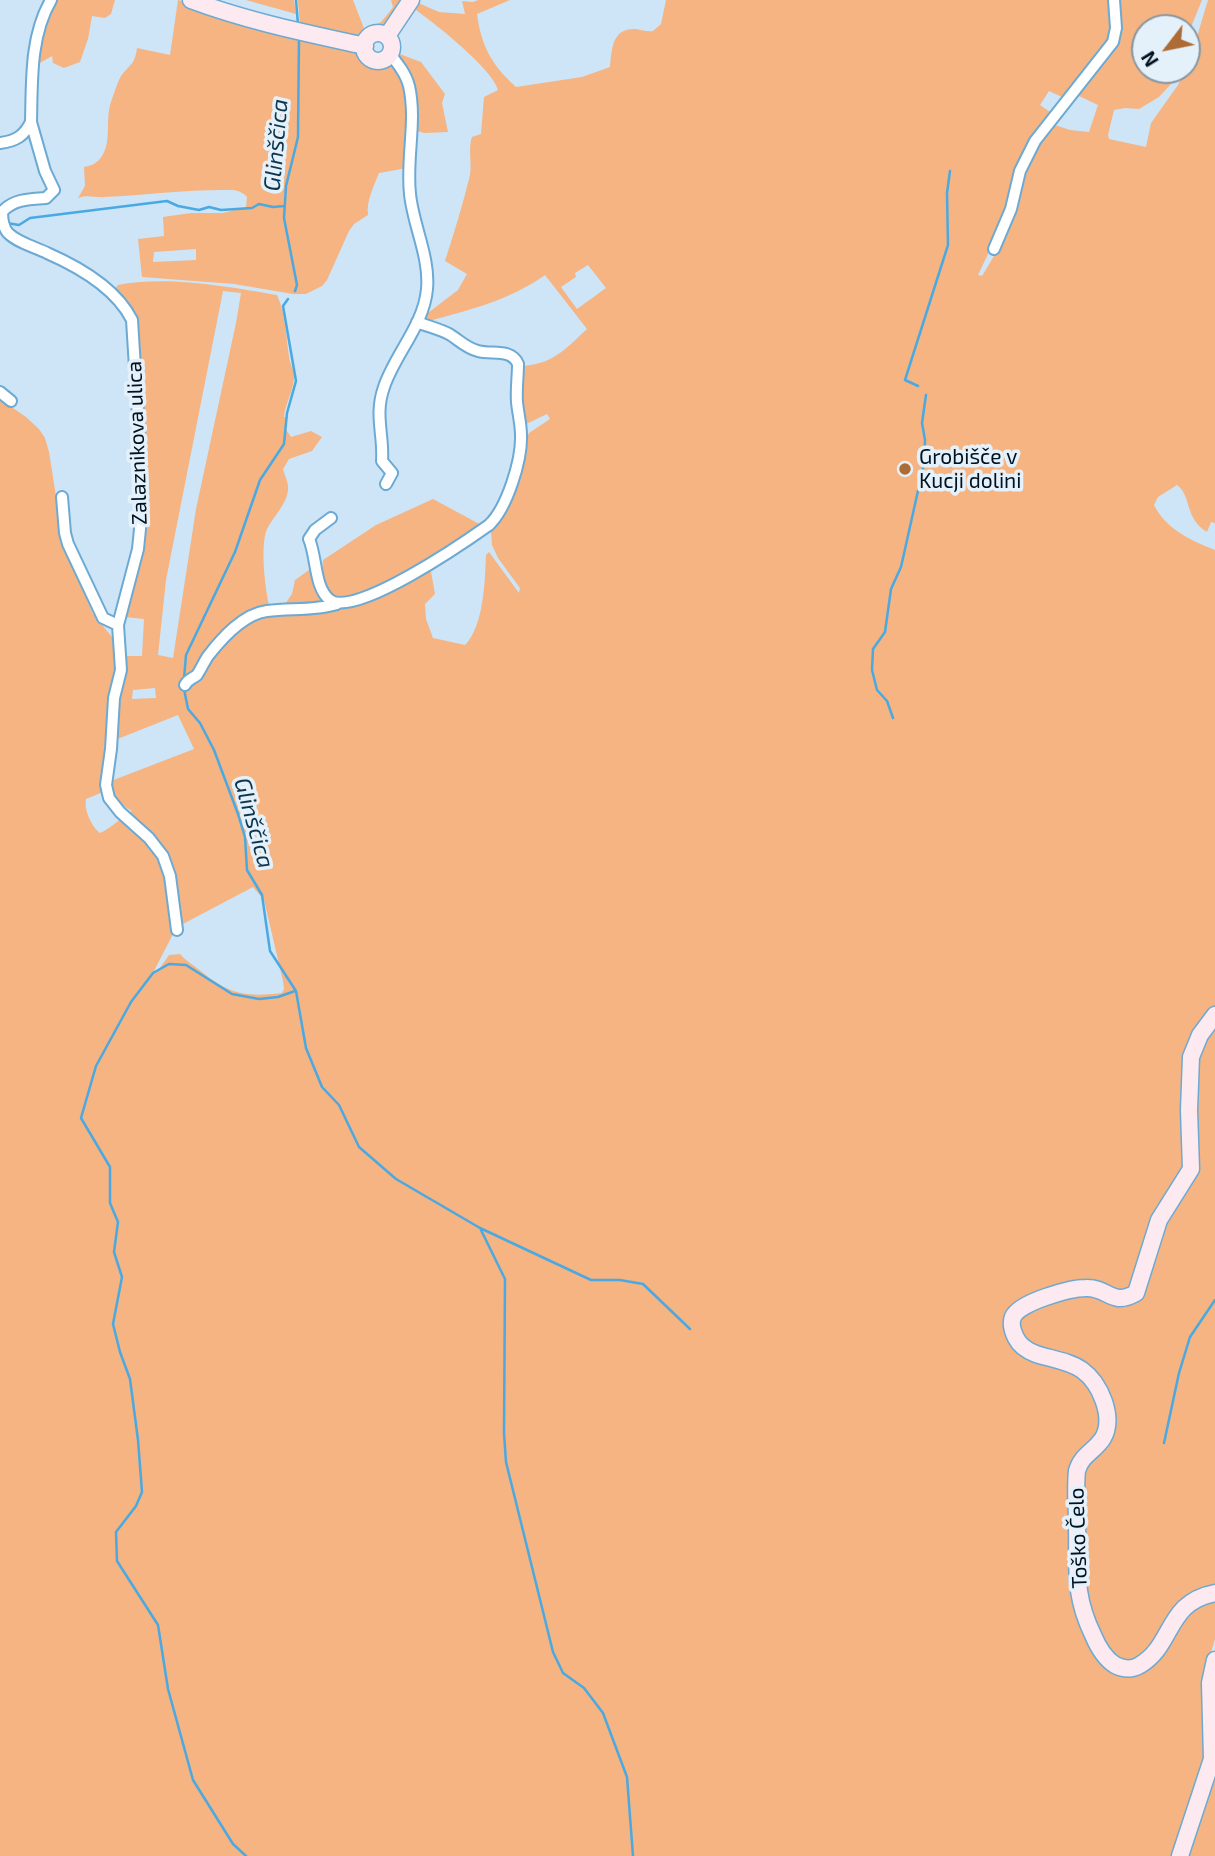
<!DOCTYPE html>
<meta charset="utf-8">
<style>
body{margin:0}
#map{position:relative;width:1215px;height:1856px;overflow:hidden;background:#cde5f7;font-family:"Exo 2",sans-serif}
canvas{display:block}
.north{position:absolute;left:1131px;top:14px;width:70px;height:70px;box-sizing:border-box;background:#e4f1fa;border:2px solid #8997a3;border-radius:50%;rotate:238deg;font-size:19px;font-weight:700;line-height:28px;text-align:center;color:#001120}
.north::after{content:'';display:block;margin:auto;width:24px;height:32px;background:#ad6c35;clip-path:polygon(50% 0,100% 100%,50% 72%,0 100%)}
</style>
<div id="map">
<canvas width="1215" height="1856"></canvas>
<div class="north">N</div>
</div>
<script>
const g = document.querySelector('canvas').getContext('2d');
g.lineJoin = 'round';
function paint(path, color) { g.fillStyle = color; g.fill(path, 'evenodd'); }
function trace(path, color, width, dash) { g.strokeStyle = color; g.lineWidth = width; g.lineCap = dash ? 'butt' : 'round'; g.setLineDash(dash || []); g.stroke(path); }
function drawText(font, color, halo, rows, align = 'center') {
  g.font = font + ' "Exo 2",sans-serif'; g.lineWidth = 7; g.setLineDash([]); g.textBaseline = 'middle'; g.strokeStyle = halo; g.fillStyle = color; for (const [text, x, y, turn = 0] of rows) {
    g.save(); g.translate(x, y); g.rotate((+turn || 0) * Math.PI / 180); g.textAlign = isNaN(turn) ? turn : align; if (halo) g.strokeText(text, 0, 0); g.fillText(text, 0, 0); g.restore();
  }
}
paint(new Path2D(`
 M55,0H115L111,14L105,18L92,16L88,39L80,62L64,68L53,63L52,56L38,64L39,37Z
 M178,0L362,49L372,62L382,63L390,60C416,89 407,131 407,168L379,173C374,186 366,201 368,215L354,224L349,231L327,280L322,286L306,294H293L234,284L142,277L138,239L164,236L163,217L191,213H223L246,207L247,197C243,193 240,191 233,190C190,189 147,195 104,197C95,198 87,194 78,198L85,186L84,167C91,166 98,163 102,156C112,141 105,119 111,102C114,94 117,83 121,76C130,64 135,65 137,48L170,55ZM196,249V260L153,262L154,252Z
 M246,0H294L296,14Z
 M298,0H353L365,31C379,27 385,18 393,7L391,0H406L385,32L379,30L364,38L300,27Z
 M478,0H510L477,14C481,45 492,66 516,87L582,77L610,67C612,48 612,28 636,29C642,30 647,32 653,31L661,24L666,0H1112C1113,13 1116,26 1112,38C1107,53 1075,86 1062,97L1049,91L1040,105L1053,114L1035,136L1022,162L1017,175L1010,208L978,275L982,276L997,251L1001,235L1013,211L1018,183L1032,151L1050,123L1115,41L1119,27L1116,0H1202L1187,37V28H1145V70H1178L1171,84L1159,97L1139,109L1125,108L1114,110L1108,135L1109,139L1146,147L1151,123L1178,85L1185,70H1187L1208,0H1215V523L1211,522L1207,532C1184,518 1192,496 1177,485L1158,497L1154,505C1166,529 1190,540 1215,550V1009C1183,1035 1181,1084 1185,1123C1186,1138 1190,1156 1185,1171C1180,1186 1166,1197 1159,1211C1148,1237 1145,1267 1131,1292L1123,1294C1113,1290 1099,1282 1088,1282C1079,1282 1070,1286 1062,1288C1040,1294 992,1305 1009,1337C1024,1367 1061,1356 1083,1375C1087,1378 1089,1385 1092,1389C1096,1395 1100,1400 1101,1408C1106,1435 1096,1438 1077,1455C1068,1508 1060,1633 1111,1667C1117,1671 1130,1675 1136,1673C1171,1665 1171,1606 1215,1600V1639L1203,1680L1207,1763L1176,1856H0V399L26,417L39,429L45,438L49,452L59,515L58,529L63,544L93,614L117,643L119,668L111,699L108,772L111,781L194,749L178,715L115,740V704L125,656H142L144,619L124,617L142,548L144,517V471L135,323L131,309L115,289L118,285C164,275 231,287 277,295C286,314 286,341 290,362C292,367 294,372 294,378C293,392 285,404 284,417H287L285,428L291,437L311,431L322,437L312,451L289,459L283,469C285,476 289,484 288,490C287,504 273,517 267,529C260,545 265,588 269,605L283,607L292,594L295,580L309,570L314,571L325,609C370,602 392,590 430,566L435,594L425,604L426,619L433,638L465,645C484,626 485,580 486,555L489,552L519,593L520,588L498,558L492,545L491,532L502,518L521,463L525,441L529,433L550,419L547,414L526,424L522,418L521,371L524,366C555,363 566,348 587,329L545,275C508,301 472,309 429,321L424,316L458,290L467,274L445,261C454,233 463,204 470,175C472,163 468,146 472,137L481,134L484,97L498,90C493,69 432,21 413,8L416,2L439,12L465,14L462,1L473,2ZM1077,95L1098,105L1089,132L1070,130L1055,125ZM588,265L606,288L577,309L561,287L576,277L575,273ZM223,291L241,293L236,323L196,509L173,658L158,655L166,580ZM155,688L156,698L132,699L133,690ZM111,783C111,795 122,806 132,811C121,818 111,828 100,833C91,826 84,810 86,799L103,792ZM253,887L264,900L283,981L284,989L282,993C247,997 230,995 202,972C195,966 186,961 180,954L169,955L157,972L154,971L172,936V907L175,902L183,924Z
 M397,53L421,62L445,94L442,103L448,132L424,133L414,130L415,106L395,55Z
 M433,499L483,526L374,592L335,600C325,588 321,577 323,560L376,525Z
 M1215,1022V1590L1149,1652L1132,1663L1110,1655L1082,1591L1084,1461L1107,1442L1089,1368L1026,1344L1016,1318L1026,1310L1088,1292L1117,1304L1128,1306L1138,1300L1163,1224L1181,1197L1194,1064Z
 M1215,1768V1856H1184Z`), '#f5b481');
trace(new Path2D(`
 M296,0L298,25
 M7,223L19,225L30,218L167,201L178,206L199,210L209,207L221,210L252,208L259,204L273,207L284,206
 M295,291L297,285L284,218L286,186L298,137L299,38
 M918,386L905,380L948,245L947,193L950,171
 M184,679L186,655L235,552L260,480L284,444L287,413L296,381L283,306L288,299
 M184,689L188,709L200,723L214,750L238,814L245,837L247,870L262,895L270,951L296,991L306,1048L322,1087L339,1105L359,1147L396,1179L480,1228L591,1280H620L643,1284L690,1329
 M893,718L887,701L877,690L872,670L873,649L885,632L891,589L901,567L924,464L925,440L922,423L926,395
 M481,1230L505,1279L504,1433L506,1462L553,1652L563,1673L584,1688L603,1713L627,1777L633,1856
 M1164,1443L1179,1373L1190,1337L1215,1300
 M246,1856L233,1844L193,1780L168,1689L158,1625L117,1561L116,1532L136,1506L142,1492L138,1440L130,1379L120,1352L113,1324L122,1277L114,1252L118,1222L110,1203V1167L81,1118L96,1066L131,1002L153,973L169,964L186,965L232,994L259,999L278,997L295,991`), '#4aa9e2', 2.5);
const street = new Path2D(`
 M31,122L45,171L54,190L46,198C30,199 13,199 2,212C2,220 3,227 8,233C18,243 35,247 47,253C79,267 116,288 132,320L141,463L140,529L138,549L118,625L121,670L114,698L111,749L106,785L109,798L120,812L149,838L163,856L170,876L177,930
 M0,143C16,141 24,136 31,122C32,81 30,36 51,0
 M994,249L1011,209L1020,171L1035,141L1113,42L1116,28L1114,0
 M0,392L11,401
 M386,484L392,473L382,461C384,435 374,415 384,387C395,354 424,325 427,289C430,257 413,225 410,194C406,158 417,121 409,86C406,74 398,64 390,54
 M62,497L65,533L68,544L103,618L118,625
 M331,518L315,530L309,539C317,557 314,588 330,600C355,618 465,542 489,525C507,508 522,460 521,435C521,424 518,413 517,402C516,389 518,377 518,364C511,348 492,355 478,351C466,348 459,340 449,334C439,329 427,326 417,322
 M185,685C188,679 192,679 197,675C201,669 204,662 208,656C222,638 243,614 267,611C291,608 314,611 337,604`);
const secondary = new Path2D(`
 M191,0C247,21 306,33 365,46
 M364 47a14 14 0 1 1 28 0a14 14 0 1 1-28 0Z
 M387,36L411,0
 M1215,1015L1200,1035L1191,1057L1189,1110L1191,1169L1159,1220L1136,1293C1111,1307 1108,1287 1086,1288C1071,1288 1019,1302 1013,1317C1010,1324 1013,1332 1016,1338C1020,1346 1028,1351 1036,1354C1051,1359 1069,1361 1082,1370C1100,1383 1115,1417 1103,1438C1095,1451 1081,1455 1077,1471C1075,1489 1077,1507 1077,1525C1078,1568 1073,1594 1093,1635C1098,1647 1104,1658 1115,1665C1123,1669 1132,1670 1140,1665C1174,1645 1166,1602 1215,1593
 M1180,1856L1212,1759L1210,1683L1215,1660`);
trace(street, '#6caad4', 14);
trace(secondary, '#6caad4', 19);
trace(street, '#fff', 10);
trace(secondary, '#fdeaf0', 16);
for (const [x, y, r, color] of [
 [905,469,7,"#ad6c35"]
]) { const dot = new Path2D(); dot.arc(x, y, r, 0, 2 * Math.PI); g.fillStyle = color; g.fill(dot); trace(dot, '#e4f1fa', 2.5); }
drawText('21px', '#001120', '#e4f1fa', [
 ["Zalaznikova ulica",137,443,-92],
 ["Toško Čelo",1078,1538,-92]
]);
drawText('21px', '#001120', '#e4f1fa', [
 ["Grobišče v",919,457],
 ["Kucji dolini",919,481]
], 'left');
drawText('italic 23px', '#0d364e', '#e4f1fa', [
 ["Glinščica",276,145,-85],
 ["Glinščica",254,823,74]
]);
</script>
